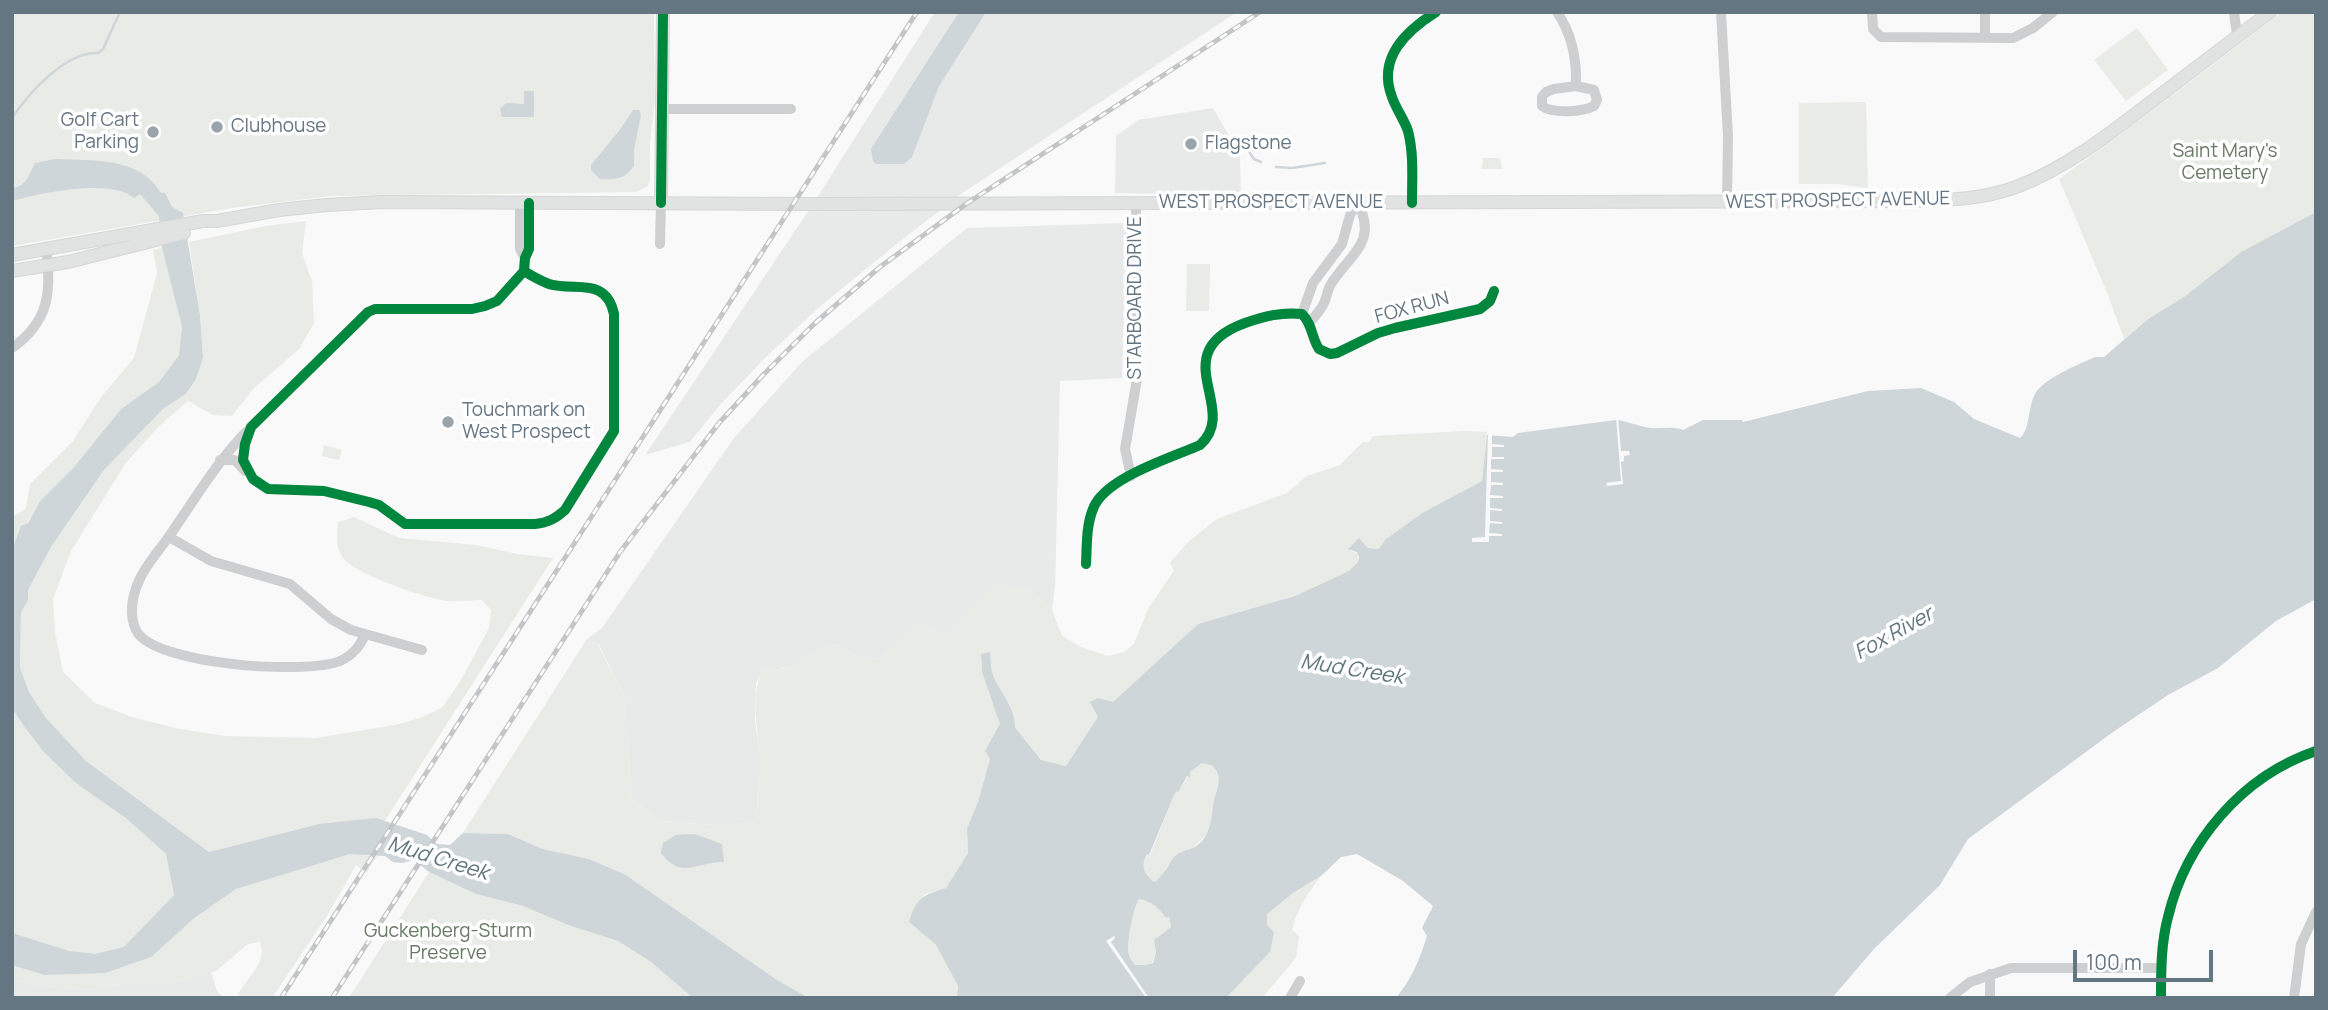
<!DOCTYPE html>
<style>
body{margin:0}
#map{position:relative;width:2328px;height:1010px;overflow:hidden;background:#f9f9f9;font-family:Manrope,sans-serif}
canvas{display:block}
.frame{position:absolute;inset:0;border:14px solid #657683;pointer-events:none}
.scale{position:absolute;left:2073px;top:950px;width:140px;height:32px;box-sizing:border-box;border:4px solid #657683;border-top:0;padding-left:9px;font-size:21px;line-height:24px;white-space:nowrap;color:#657683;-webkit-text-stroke:5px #fff;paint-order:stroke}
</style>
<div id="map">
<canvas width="2328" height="1010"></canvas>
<div class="frame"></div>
<div class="scale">100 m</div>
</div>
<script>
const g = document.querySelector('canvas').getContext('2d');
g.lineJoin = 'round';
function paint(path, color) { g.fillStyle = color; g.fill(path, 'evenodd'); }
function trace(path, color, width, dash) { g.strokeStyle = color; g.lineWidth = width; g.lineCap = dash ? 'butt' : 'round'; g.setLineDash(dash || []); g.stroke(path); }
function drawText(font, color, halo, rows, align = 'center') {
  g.font = font + ' Manrope,sans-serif'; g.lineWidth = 7; g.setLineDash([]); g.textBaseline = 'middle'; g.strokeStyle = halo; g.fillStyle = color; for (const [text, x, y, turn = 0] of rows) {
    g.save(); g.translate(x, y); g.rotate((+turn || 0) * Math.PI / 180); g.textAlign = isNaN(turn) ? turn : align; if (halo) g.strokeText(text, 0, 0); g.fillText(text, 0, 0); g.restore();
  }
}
paint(new Path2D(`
 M935,12H1237L964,192L899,242L817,309L767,356L719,406L690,442L645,455L813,204Z
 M1213,108L1240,155L1241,195L1115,193L1116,136L1138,120Z
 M1127,223L1122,378L1060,381L1055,586L1052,610L1028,589L960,622L948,635L895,642L878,659L855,655L836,644L810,652L792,667L773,670L763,667L756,684L755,721L760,758L756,821L725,826L661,821L632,799L624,696L599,645L587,639L602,628L734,438L802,362L967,228Z
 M211,972L217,991L224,998H12V979L37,985L86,990L125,983H173Z`), '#e8e9e9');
paint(new Path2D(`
 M12,12H654L655,99L650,143V180L648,186L636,192L331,196L232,208L12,246Z
 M2282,12H2316V212L2241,252L2184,297L2148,319L2124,339L2108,295L2059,179L2121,134Z
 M2137,28L2168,70L2126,101L2094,60Z
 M1866,102L1868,188L1837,184H1799V103Z
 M1483,158H1500L1502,169H1482Z
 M306,221L302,253L312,281L314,323L299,349L254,388L232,416L213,415L188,401L158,427L125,464L71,551L53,599L55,632L63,672L95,703L135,718L180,729L225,736L316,738L395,725L420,718L442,708L461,680L489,628L491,610L482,600C471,600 459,602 449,601C429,600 353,573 343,558C335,546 337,535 338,522L354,517L399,538L476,545L517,554L553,558L363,855L378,857L373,861L367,873L356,865L327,916L272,998H241L238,994C247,979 268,961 260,942L248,944L216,971L173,983H125L86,990L37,985L12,979V708L23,725L166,854L174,895L125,947L193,919L236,889L323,862L319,824L209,852L86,761L46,718L29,692L20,668L21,611L28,600V590L51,547L104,470L163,409L186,394L196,379L203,358L200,315L189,242L266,226Z
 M162,248L182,327L179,355L159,382L121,409L74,467L40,501L12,550V517L26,509L30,484L73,441L102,396L134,358L157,273L153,250Z
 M1187,264H1210L1209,311H1186Z
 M1464,431L1487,432L1482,481L1422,513L1386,539L1378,549L1368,548L1359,538L1350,547L1351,551L1358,554V562L1349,571L1295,596L1198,624L1112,703L1098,698L1091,703L1099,717L1066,766L1041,760L1015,726C1017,702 987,684 990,660L981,654L982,672L1001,724L985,751L990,759L978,802L967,828L968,853L946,888L925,894L909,922L936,945L958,986L957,998H809L777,980L626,875L589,859L543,849L508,834L463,833L587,639L598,645L624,696L632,799L661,821L725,826L756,821C758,801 759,780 759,760C759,726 749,700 763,667C789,674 790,665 809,653C817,649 828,647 836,644L855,655L878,659L914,620L948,635L991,583L1028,589L1052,610L1062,636L1081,647L1108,656L1124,652L1134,644L1148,609L1174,571L1170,563L1189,541L1217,519L1287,493L1307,476L1340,465L1363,442H1369L1373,436Z
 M324,445L342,450L339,460L322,456Z
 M1202,763L1212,765L1218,773L1219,782L1213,802L1214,815L1206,835L1191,850L1175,856L1165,872L1155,882C1144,874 1140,866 1147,854L1150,855L1175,793L1179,791L1188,776L1189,777L1190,772Z
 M429,872L476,894L523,906L568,925L618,941L651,962L693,998H349Z
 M1321,876C1308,893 1297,909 1292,930L1299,936L1296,958L1262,998H1226L1270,952L1266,914L1293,893Z
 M1139,899C1149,902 1158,904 1163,915L1169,916L1171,927L1154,940L1156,952L1152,963L1145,965H1135C1133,962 1130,959 1129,955C1126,945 1133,908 1139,899Z`), '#e8ebe6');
paint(new Path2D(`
 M959,12H986L939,86L912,157L904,164H876L873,161L871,149Z
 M524,91H534V117H502L500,109L506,103L524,104Z
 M633,110H639L641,115L634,149V166C625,179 615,180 600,179L591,170V165L619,131Z
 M55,159C92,161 139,156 161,193H165L172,207L183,213L200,315L203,358L196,379L186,394L163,409L104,470L51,547L28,590V600L21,612L20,668L29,692L46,718L86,761L209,852L319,824L376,818L427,835L437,844L450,845L463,833L508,834L543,849L589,859L626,875L777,980L809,998H693L651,962L618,941L568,925L523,906L476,894L429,872L414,860L402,863L393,862L385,856L350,854L236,889L193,919L151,957L105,973L45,975L12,965V933L69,951L95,954L124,947L174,895L166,854L127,819L75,782L44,752L23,725L12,708V550L21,526L28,523L40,501L74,467L121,409L159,382L179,355L182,327L162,248L159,216L140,194L134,198C111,178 40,193 12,201V188C26,187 29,175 35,163Z
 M2316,212V599L2276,621L2218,668L2168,695L2113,732L1968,839L1940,885L1874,949L1832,998H1396C1411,980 1420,959 1427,936L1422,928L1433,906L1403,881L1357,854L1341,857L1321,876L1293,893L1267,914V925L1274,932L1270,952L1226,998H957L958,986L936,945L909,922C916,899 922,895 946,888L968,853L967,828L978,802L990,759L985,751L1000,724L982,672L981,654L990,652C991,662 990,670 995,680C1002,695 1016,709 1015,727L1041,760L1066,766L1098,717L1090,702L1098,698L1113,702L1198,624L1295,596L1349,571L1358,562L1359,557L1357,552L1348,549L1359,538L1368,548L1378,549L1386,539L1422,513L1482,481L1487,435L1513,437L1518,433L1616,420C1628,421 1637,426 1650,428C1660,429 1675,426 1683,430L1703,420H1742L1743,422L1868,391L1921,388L1954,402L1974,419L2020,438C2030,429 2028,409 2034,396C2041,379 2078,365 2095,357H2104L2148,319L2184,297L2241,252ZM1202,763L1211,765C1226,776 1215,791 1213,805C1212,816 1211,825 1206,835C1197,852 1184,848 1175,856C1171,859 1169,866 1166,870C1163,874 1159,878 1155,882C1144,875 1140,866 1147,854L1149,855L1175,793L1179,791L1187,776L1190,778V772ZM1139,899C1153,902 1158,907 1166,918L1169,916L1171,927L1154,940L1156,952L1153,963L1145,965H1135C1133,962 1130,959 1129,955C1126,945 1133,908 1139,899Z
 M695,834L722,844L724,862C697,861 682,881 661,853L663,843L676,835Z`), '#ced6d9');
paint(new Path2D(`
 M1616,417H1618L1621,451H1629L1630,455L1624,456V461L1621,462L1623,484L1607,486L1606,483L1621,481Z
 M1488,432L1492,435V444L1504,445V447H1492V457H1504V459H1491V469L1503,470V472H1491V482L1503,483V485H1491L1490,495L1503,496V498H1490V508L1502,509V511L1490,510V521L1502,522V524L1490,523L1489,533L1502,534V536H1489V542H1472V538L1485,537Z
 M1114,936L1115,938L1111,942L1149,998H1146L1106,941Z`), '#f9f9f9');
trace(new Path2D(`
 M12,118C29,93 66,51 98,53L103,49L120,12
 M1241,140L1254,159L1261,162
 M1276,167L1292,168L1325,163`), '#ced6d9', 2.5);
const major = new Path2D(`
 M661,203L663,12
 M12,255L203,221H217L279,210L326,205L383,202L813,204L1917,201C1951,200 1984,199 2016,187C2067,168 2112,132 2155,99C2193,70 2231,41 2270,12
 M12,271L68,262L184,233`);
trace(major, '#d5d6d7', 14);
trace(new Path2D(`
 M1557,12C1572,34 1577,59 1576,86
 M1721,12L1728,136L1727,202
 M1872,12L1873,29L1881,37L2013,38L2033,28L2053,12
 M1985,12V38
 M2234,12L2237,35
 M1576,86L1594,90L1597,100L1594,106C1582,112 1553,114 1542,106V97L1546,92L1554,89Z
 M662,109H791
 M520,203V249L525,258
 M1412,203C1412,179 1414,154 1408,131C1404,119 1396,109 1392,97C1377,58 1406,31 1436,12
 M660,244L661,203
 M524,271C532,276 541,281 549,284C575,292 606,276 614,314V431L565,510C556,518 548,523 535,524H405L379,505L369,502L324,491L268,489L253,479L243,460L245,444L251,427L368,312L375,309H472L485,306L497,301L524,271L525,258L529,249V203
 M1302,314L1313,283L1342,244L1350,215L1358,203
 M1310,322C1314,317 1320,311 1323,305C1327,298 1327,290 1331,284C1350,254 1378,243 1358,203
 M12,348C49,322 52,291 46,250
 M246,432C216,463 195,499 170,535C159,551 145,565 138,583C132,597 129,616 136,630C152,665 307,675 340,661C353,655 359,647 365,635
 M220,460H235L245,471
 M1131,476L1125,449L1137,379L1136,203
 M169,537L211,561L290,584L331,619L351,630L422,650
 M1086,564C1087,546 1086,526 1093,509C1104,478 1171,458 1200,445C1241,409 1163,353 1245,323C1265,316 1281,312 1302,314C1313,325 1311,337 1319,349L1330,354L1337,353L1378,333L1395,328L1480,309L1490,301L1494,291
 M1990,974V998
 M1290,998L1300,981
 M1950,998L1970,982L2011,968H2161
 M2161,998C2161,971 2161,943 2168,917C2186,842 2242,776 2316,751
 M2294,998L2301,944L2316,912`), '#cecfd0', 10);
trace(major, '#e1e2e2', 12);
const rail = new Path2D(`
 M281,998L917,12
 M332,998L620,552L719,423L764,374L814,324L880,267L966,204L1260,12`);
trace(rail, '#c3c5c6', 5);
trace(rail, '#fff', 2.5, [8]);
trace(new Path2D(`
 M661,203L663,12
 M1412,203C1412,179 1414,154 1408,131C1404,119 1396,109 1392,97C1377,58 1406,31 1436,12
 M524,271C532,276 541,281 549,284C575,292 606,276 614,314V431L565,510C556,518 548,523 535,524H405L379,505L369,502L324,491L268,489L253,479L243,460L245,444L251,427L368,312L375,309H472L485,306L497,301L524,271L525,258L529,249V203
 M1086,564C1087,546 1086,526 1093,509C1104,478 1171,458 1200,445C1241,409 1163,353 1245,323C1265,316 1281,312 1302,314C1313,325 1311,337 1319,349L1330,354L1337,353L1378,333L1395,328L1480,309L1490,301L1494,291
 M2161,998C2161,971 2161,943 2168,917C2186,842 2242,776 2316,751`), '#00873e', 10);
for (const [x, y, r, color] of [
 [217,127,7,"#99a4ac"],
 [153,132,7,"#99a4ac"],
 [1191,144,7,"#99a4ac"],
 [448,422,7,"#99a4ac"]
]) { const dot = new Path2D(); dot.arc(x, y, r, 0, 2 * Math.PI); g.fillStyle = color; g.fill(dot); trace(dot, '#fff', 2.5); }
drawText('19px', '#657683', '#fff', [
 ["Golf Cart",139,121,"right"],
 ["Parking",139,143,"right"],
 ["Clubhouse",231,127],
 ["Flagstone",1205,144],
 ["Touchmark on",462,411],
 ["West Prospect",462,433]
], 'left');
drawText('19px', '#687a64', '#fff', [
 ["Saint Mary's",2225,152],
 ["Cemetery",2225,174],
 ["Guckenberg-Sturm",448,932],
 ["Preserve",448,954]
]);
drawText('19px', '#657683', '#fff', [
 ["WEST PROSPECT AVENUE",1838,201,-1],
 ["WEST PROSPECT AVENUE",1271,203],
 ["STARBOARD DRIVE",1136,298,-90],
 ["FOX RUN",1412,308,-15]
]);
drawText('italic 21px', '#60757c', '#fff', [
 ["Fox River",1894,634,-29],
 ["Mud Creek",1352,670,9],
 ["Mud Creek",438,859,17]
]);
</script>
